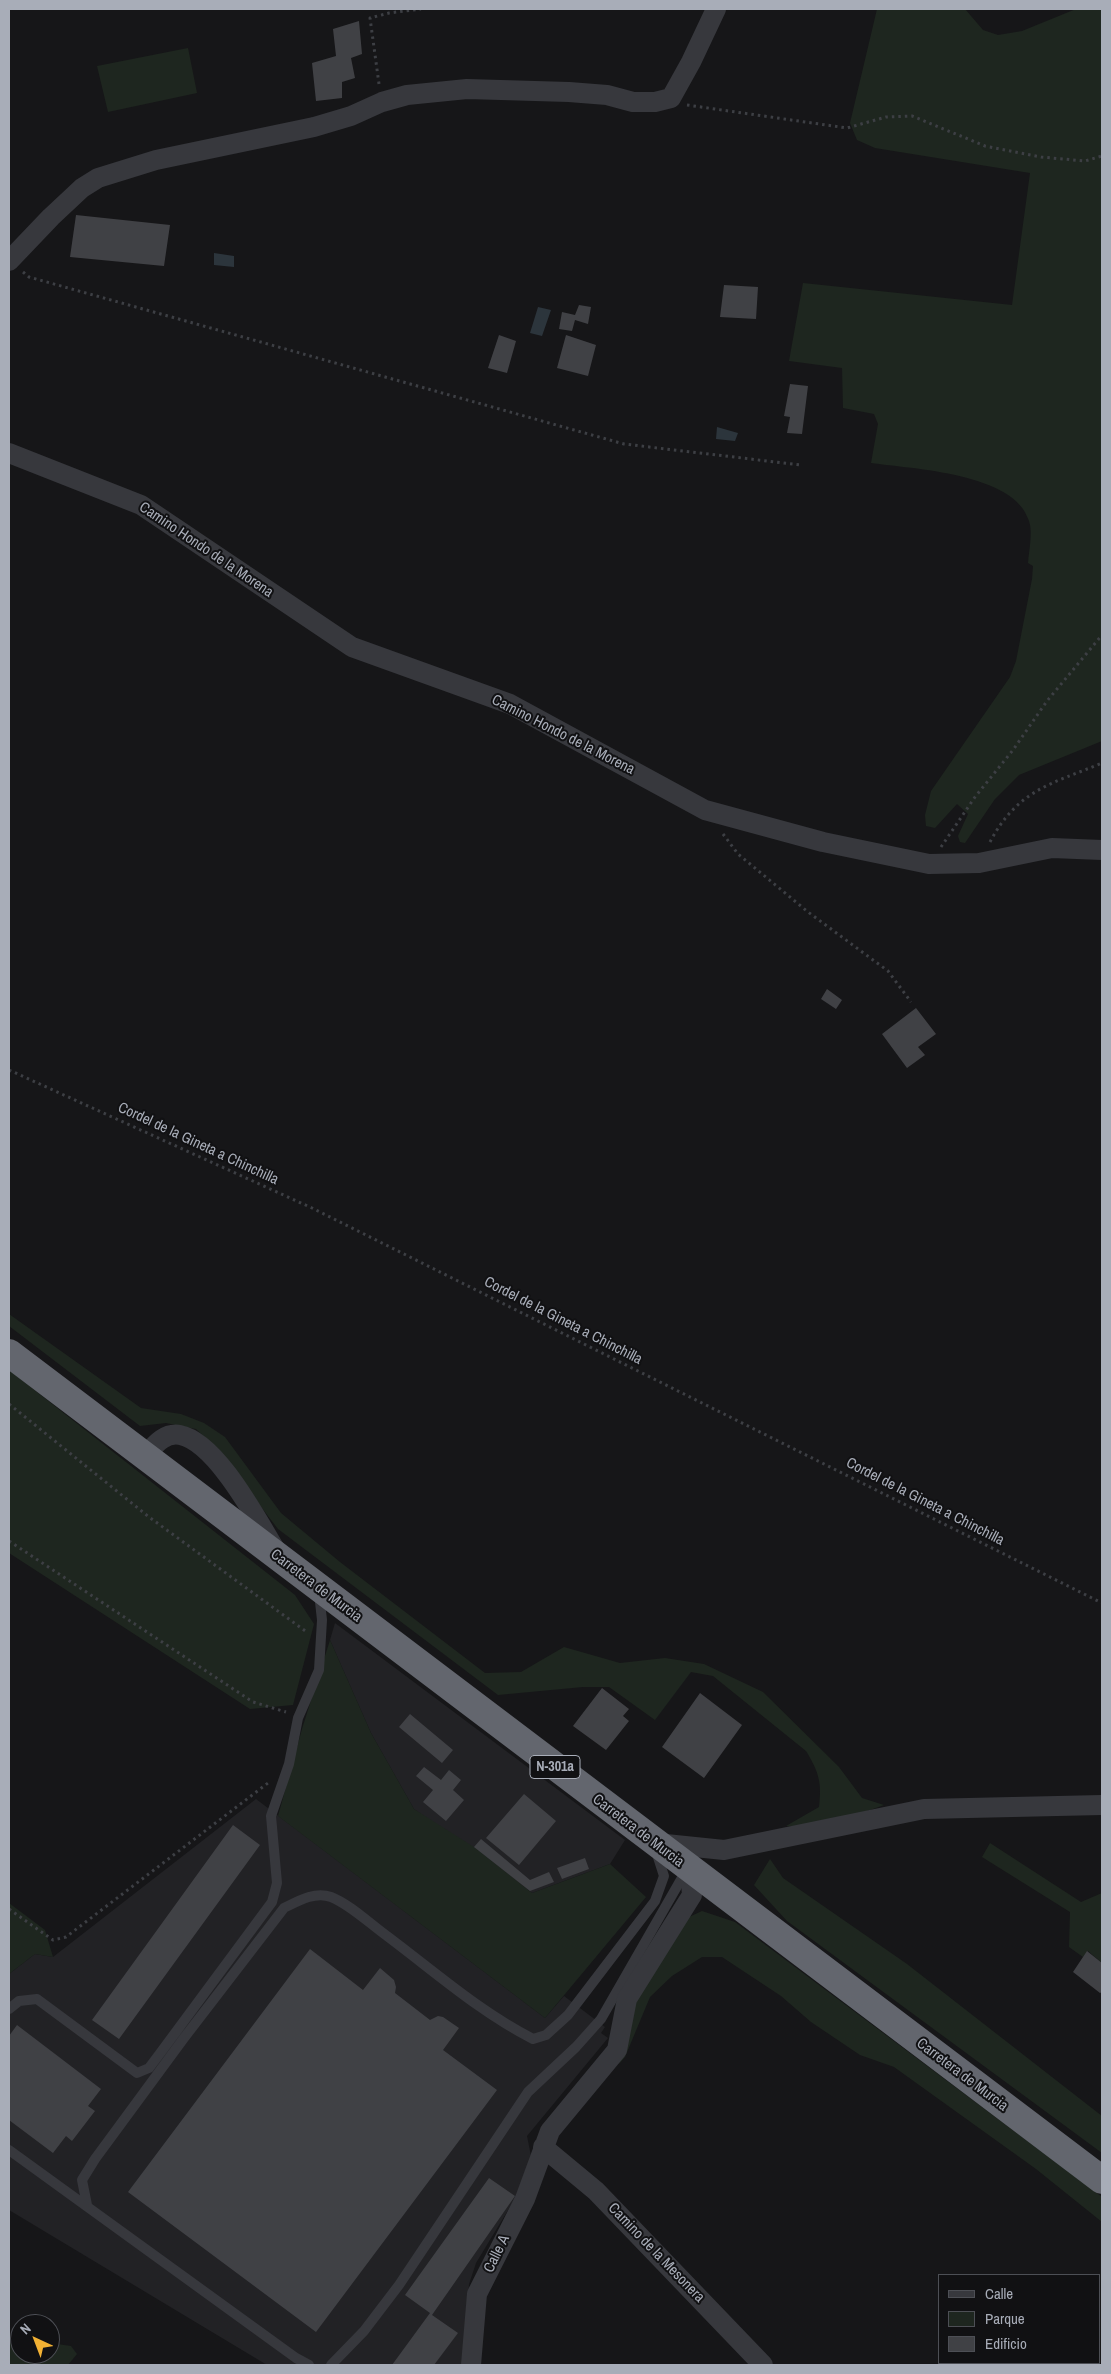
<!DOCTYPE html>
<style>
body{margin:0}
#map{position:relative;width:1111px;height:2374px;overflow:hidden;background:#161618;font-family:"Archivo Narrow",sans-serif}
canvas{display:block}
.frame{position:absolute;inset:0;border:10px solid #a8adb8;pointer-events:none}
.legend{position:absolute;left:938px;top:2274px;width:162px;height:90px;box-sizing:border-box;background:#111113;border:1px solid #4d4f55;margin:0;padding:6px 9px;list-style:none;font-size:15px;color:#a8adb8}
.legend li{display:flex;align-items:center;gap:10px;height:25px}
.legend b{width:25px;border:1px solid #4d4f55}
.north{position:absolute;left:10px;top:2314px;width:50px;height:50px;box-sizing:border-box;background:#111113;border:1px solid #4d4f55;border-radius:50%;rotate:317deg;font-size:14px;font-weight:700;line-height:20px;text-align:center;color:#a8adb8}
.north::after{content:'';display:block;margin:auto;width:18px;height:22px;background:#f2b134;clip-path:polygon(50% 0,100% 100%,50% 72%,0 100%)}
</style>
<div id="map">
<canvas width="1111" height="2374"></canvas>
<div class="frame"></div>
<ul class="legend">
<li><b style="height:6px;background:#37383d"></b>Calle</li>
<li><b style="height:14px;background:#1e261f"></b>Parque</li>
<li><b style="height:14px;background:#404145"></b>Edificio</li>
</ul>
<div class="north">N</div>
</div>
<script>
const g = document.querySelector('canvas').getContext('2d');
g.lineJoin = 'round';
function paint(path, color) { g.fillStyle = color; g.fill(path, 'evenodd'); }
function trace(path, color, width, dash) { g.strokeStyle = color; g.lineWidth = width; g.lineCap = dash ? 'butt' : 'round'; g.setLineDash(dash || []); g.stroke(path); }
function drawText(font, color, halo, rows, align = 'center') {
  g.font = font + ' "Archivo Narrow",sans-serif'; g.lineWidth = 4; g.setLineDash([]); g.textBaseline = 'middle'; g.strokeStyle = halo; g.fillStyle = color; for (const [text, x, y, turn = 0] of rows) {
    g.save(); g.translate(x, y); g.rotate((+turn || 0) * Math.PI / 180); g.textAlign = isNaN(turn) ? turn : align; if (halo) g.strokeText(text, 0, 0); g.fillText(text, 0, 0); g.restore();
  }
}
paint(new Path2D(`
 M335,1623L625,1840L610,1864L532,1893L414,1809L371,1733L330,1640Z
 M256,1799L545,2018L564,1996L605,2027L601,2033L608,2038L527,2136L531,2156L516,2197L476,2263L469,2284L464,2365H267L9,2210V1974L35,1954L53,1957Z`), '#222225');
paint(new Path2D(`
 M877,9H965L983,30L998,35L1022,31L1076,9H1102V741L1019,775L995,799L965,843L960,842L958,836L968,814L957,804L935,828L926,826L925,815L931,791L1010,677L1016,661L1032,579L1033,566L1028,563C1029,550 1033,532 1029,521C1015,473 913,469 871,463L878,424L874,414L843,408L842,368L789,361L803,283L1012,305L1030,173L875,148L857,140L850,123Z
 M188,48L197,93L108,112L97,66Z
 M9,1314L141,1408L181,1414L204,1423L225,1437L281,1513L340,1562L485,1673L521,1672L564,1647L620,1663L665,1658L704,1664L763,1692L839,1767L862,1798L884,1805C852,1817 820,1828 786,1826L819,1807C822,1783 819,1772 806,1751L713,1676L691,1672L655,1720L609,1687H583L498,1695L278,1529L214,1446L196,1429L166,1423L140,1426L9,1326Z
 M9,1370L295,1595L314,1624L293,1705L250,1709L9,1553Z
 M330,1640L371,1733L414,1809L474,1847L532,1893L610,1864L646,1897L545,2018L278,1816L302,1729Z
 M990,1843L1081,1902L1102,1893V1963L1088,1951L1083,1957L1069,1947L1070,1912L982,1857Z
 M770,1859L783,1878L907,1964L1102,2116V2153L787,1921L754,1885Z
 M9,1903L45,1930L53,1957L35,1954L9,1974Z
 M702,1911L735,1922L1102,2197V2222L1036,2169L894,2067L860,2055L811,2022L781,1996L722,1957H702L672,1976L650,1997L625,2057L619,2064L636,1992L689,1917Z
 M9,2336L20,2338V2354H50V2343L71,2346L77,2354L68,2365H9Z`), '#1e261f');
paint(new Path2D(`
 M214,253L234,256V267L214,265Z
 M538,307L551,310L542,336L530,333Z
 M717,427L738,433L735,441L716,439Z`), '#2c353c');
paint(new Path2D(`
 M359,21L362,54L351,58L355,78L342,82V98L316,101L312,63L336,56L333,29Z
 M76,215L170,225L164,266L70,257Z
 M724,285L758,287L756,319L720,317Z
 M579,305L591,307L588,324L575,320L572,331L559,329L562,312L575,315Z
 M499,335L516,341L507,373L488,368Z
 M566,335L596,345L588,376L557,368Z
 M790,384L808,386L802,434L787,433L790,417L784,416Z
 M827,989L842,1000L836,1009L821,999Z
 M916,1008L936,1034L918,1047L925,1055L907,1068L882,1034Z
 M602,1688L629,1709L623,1716L629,1721L606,1750L573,1726Z
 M700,1693L742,1725L704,1778L662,1747Z
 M410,1714L453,1750L442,1763L399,1727Z
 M424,1767L441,1780L449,1770L461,1780L453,1790L464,1800L446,1821L423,1802L433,1790L416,1776Z
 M524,1794L556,1821L519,1865L486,1838Z
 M233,1825L260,1845L119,2039L92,2020Z
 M481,1839L530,1880L549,1872L554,1882L530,1891L474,1847Z
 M585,1858L589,1869L562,1879L557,1868Z
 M310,1949L363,1990L380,1968L394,1980L396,1987L395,1993L430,2020L438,2016L443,2017L459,2028L443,2050L497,2090L316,2332L128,2192Z
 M1087,1951L1102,1963V1992L1100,1993L1073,1972Z
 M17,2025L101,2089L88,2106L95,2111L72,2141L66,2136L53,2153L9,2120V2036Z
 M489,2178L515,2196L432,2315L458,2333L434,2365H392L430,2313L405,2295Z`), '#404145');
trace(new Path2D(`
 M379,84L370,18L389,13L421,9
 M687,105L847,128L886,117L912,116L985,146L1041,157L1085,161L1102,156
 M23,272L29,277L624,444L801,465
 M723,834L738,854L808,912L888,971L911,1002
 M990,842C1018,789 1052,784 1102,763
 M941,847L975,797L1013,750L1047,701L1102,635
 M9,1070L312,1208L1102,1603
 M9,1404L149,1517L308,1633
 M9,1541L253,1702L286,1712
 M9,1909L53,1940L66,1937L268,1783`), '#3d3f44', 3, [2.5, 4]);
trace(new Path2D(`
 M9,2009L19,2001L37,1999L137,2073L149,2068L161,2052L272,1902L277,1883L271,1816L289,1764L298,1718L319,1670L322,1620L319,1593
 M9,2150L296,2358L309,2365
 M87,2205L82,2180L95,2159L184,2038L284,1908C298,1901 315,1891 331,1897C351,1905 370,1924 387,1936C435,1972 480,2012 533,2039L546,2035L568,2015L655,1901L664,1876L656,1851
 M331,2365L364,2331L399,2285L528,2092L576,2047L601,2019L687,1869`), '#37383d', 10);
trace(new Path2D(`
 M9,261L51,217L82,188L98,178L156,160L314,127L351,116L382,102L407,95L467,89L569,92L607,95L633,102H655L671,98L691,62L716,9
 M9,453L141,505L352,647L510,704L705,810L823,842L929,864L979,863L1052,848L1102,850
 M145,1456C154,1446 164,1432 180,1435C216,1442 256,1518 275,1549
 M656,1843L724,1850L924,1809L1102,1805
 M543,2147L596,2191L763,2365
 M471,2365L477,2294L525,2199L550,2131L617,2050L627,1999L692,1895L690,1870`), '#37383d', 20);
trace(new Path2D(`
 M9,1353L1102,2180`), '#63666e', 28);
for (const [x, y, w] of [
 [555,1767,50]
]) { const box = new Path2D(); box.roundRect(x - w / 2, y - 11.5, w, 23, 4); g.fillStyle = '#111113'; g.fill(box); trace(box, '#a8adb8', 1); }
drawText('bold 14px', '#a8adb8', null, [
 ["N-301a",555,1767]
]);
drawText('15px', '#a8adb8', '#111113', [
 ["Camino Hondo de la Morena",206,550,34],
 ["Camino Hondo de la Morena",563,735,27],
 ["Cordel de la Gineta a Chinchilla",198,1144,25],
 ["Cordel de la Gineta a Chinchilla",563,1321,27],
 ["Cordel de la Gineta a Chinchilla",925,1502,27],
 ["Carretera de Murcia",316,1586,37],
 ["Carretera de Murcia",638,1831,37],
 ["Carretera de Murcia",962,2075,37],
 ["Camino de la Mesonera",656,2253,46],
 ["Calle A",497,2254,-64]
]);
</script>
